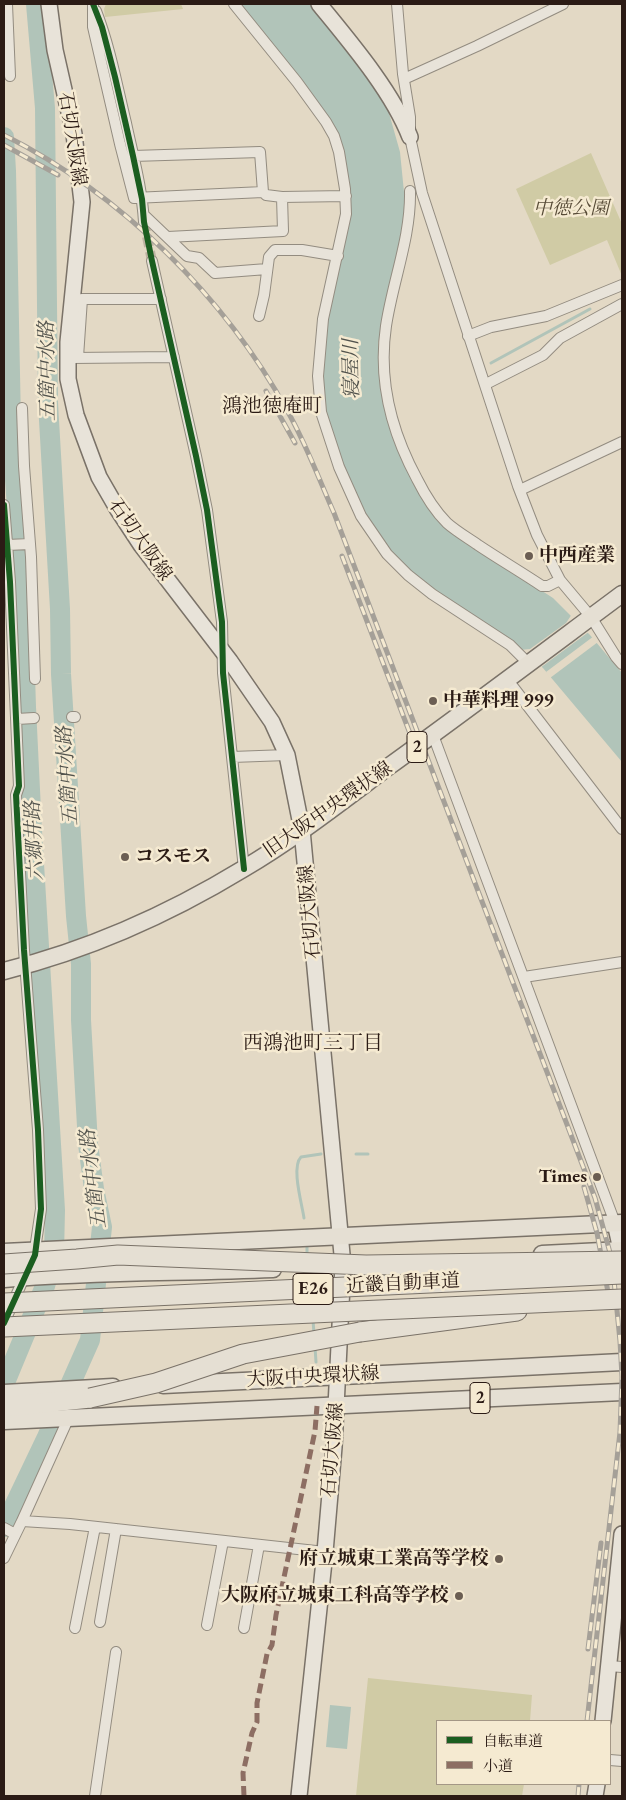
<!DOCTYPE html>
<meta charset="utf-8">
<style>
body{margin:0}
#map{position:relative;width:626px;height:1800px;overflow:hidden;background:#e3d9c5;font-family:"EB Garamond","Noto Serif JP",serif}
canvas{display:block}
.frame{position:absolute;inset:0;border:5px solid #2b1b15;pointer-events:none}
.legend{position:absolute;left:436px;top:1720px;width:175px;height:65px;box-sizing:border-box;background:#f5ead1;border:1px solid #a49786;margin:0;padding:6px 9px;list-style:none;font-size:15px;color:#2b1b15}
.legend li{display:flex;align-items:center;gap:10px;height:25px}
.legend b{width:25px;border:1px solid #a49786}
</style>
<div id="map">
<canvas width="626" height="1800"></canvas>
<div class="frame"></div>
<ul class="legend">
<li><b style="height:6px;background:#1b5e20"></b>自転車道</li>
<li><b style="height:6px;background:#8d6e63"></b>小道</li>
</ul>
</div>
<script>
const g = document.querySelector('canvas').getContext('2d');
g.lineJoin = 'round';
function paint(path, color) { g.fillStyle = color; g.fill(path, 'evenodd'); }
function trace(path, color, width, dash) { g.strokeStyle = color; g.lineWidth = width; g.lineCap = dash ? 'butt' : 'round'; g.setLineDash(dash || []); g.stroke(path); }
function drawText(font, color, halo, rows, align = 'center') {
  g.font = font + ' "EB Garamond","Noto Serif JP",serif'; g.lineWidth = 5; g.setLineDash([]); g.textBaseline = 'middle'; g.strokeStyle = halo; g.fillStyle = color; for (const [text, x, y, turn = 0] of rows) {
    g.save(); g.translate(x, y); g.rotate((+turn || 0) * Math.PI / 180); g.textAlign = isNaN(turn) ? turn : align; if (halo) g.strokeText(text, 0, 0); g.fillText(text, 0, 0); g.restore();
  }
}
paint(new Path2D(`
 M106,4H181L183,9L105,17L104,9Z
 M591,153L622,224V276L607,240L550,265L516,189Z
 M368,1678L532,1695L530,1721H437V1784H524L522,1796H356Z`), '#d0cba5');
paint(new Path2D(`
 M239,4H311L343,42L372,82L389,113L400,152L405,202L403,230L378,344L381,392L387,419L395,442L413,481L474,547L553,598L590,635L622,673V762L543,668L521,648L423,582L395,558L372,528L353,490L324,411L322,392L327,320L340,260L343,151Z
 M330,1705L351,1707L347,1749L326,1747Z`), '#b1c4b9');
paint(new Path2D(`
 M572,614L590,631L540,668L520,650L530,649L566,623Z
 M594,636L598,642L550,678L546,672Z`), '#e3d9c5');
trace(new Path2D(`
 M491,363L590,309
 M356,1154H368
 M304,1218C302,1204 291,1167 301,1157L321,1154
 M307,1244V1253
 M313,1320L314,1334
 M315,1347L316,1362`), '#b1c4b9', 3);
trace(new Path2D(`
 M4,137L6,171L11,424L22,578L26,707L32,831L55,1210L54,1254L45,1286L4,1385
 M4,1527L47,1437L90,1340L102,1227L94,1189L88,1144L81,1020V964L76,916L61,674L60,609L48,403L45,108L36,4`), '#b1c4b9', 20);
trace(new Path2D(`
 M144,222L152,261`), '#beb3a2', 10, [10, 5]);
const street = new Path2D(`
 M7,4L10,76
 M234,4L297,82L326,122L334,136L339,152L345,189L346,214L323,319L318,376L321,412L339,467L361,516L387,554L408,575L432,594L510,645L528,663
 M397,4L403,74L410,117V137L422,193L518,486L537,535L560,580L591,617L616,657L622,664
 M93,5V27L120,144L134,198L263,192L266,195L282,197L346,196
 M96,11C110,47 117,86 126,123C133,156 142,188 144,222
 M404,79L477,46L563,4
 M133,156L260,152L263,192
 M410,191C411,237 393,280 386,326C378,380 391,431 417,479C425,495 434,510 447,523C456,531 468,538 478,545C499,559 521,572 542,586H548L560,580
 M144,215L187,256L199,258L215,273L267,269
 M168,237L283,231L282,197
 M152,261L196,456L207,510L222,622L223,673L244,869
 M259,316L264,295L269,257L275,250H302L338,256
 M468,336L491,327L546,316L622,285
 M78,357L82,299H161
 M72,358L174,357
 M486,384L543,355L560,338L622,304
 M22,408L24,466L31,557L35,679
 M520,490L622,442
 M4,505L10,582L19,786L16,795L24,950L38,1130L41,1209L34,1256
 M7,545L30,544
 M507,679L622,829
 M72,717H75
 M17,719L34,718
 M433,735L615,1223
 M232,757L287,755
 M524,977L622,962
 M4,1323L26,1273
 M22,1521L69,1417
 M4,1528L15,1534
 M4,1558L22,1521L70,1524L325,1552
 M100,1622L116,1529
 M207,1625L223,1541
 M75,1628L95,1527
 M244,1628L259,1545
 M609,1666L622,1667
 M610,1760L622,1761
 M95,1796L116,1652`);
const secondary = new Path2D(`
 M49,4L55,50L74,134L82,202L68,342V379L76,415L99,477L118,510L141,545L230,661L272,722L287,755L302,830L343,1265L334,1447L325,1552L299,1796
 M319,4C350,42 392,91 410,137
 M615,1223L622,1254
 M603,1721L622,1534
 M595,1796L597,1784`);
const primary = new Path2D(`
 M4,971C88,950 169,914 243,869C294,839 341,802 388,767C467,710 544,652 622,594
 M4,1252L622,1223
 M542,1254L622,1250
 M4,1279C93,1271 183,1273 273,1269
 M163,1385L622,1362
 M4,1393L113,1387
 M4,1421L622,1392`);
const highway = new Path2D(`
 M360,1332L517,1311
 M4,1407L90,1398`);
trace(street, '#938c80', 12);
trace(secondary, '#7a7268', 18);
trace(primary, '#7a7268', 19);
trace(highway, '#7a7268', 21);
trace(street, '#e8e3d9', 10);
trace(secondary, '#e8e3d9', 15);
trace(primary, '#e5dfd3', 16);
trace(highway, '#e5dfd3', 19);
const rail = new Path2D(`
 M4,135C121,194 225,297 288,412C306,444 319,479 334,513L595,1198L612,1260L620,1341L622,1377L620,1432L587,1721
 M4,145L58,175
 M266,391L295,443
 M342,556L419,757
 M584,1187L597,1233L610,1303
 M588,1649L601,1543
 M578,1796L579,1784`);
trace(rail, '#a5a098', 5);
trace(rail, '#f5ead1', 3, [9]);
const highwayBridge = new Path2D(`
 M4,1264L77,1259L118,1255L366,1265L622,1261
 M4,1303L622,1274
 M4,1327L622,1299
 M90,1398L156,1383L243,1354L360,1332`);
trace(highwayBridge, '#7a7268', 21, []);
trace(highwayBridge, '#e5dfd3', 19);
trace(new Path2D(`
 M244,1796L243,1773L252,1733L257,1722V1703L267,1654L272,1645L276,1615L315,1431L317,1406`), '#8d6e63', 5, [10, 5]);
trace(new Path2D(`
 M93,4L102,27L115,77L133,156L142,199L144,222L152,261L196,456L207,510L222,622L223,673L244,869
 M4,505L10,582L19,786L16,795L24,950L38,1130L41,1209L35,1255L4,1323`), '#1b5e20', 6);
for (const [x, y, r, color] of [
 [529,556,5,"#6b5e53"],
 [433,701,5,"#6b5e53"],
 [125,857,5,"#6b5e53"],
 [597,1177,5,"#6b5e53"],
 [499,1559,5,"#6b5e53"],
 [459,1596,5,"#6b5e53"]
]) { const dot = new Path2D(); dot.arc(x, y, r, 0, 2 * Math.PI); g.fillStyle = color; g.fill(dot); trace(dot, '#f5ead1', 2); }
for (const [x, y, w] of [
 [417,747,20],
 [313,1289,40],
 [480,1398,20]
]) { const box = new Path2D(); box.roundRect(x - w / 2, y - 15.5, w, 31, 4); g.fillStyle = '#f5ead1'; g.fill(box); trace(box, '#2b1b15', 1); }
drawText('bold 18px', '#2b1b15', null, [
 ["2",417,747],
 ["E26",313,1289],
 ["2",480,1398]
]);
drawText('19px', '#2b1b15', '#f5ead1', [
 ["石切大阪線",72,139,81],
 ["石切大阪線",140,540,55],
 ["旧大阪中央環状線",328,810,-35],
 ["石切大阪線",310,912,-95],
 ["近畿自動車道",403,1284,-3],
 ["大阪中央環状線",313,1377,-3],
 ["石切大阪線",333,1450,-85]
]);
drawText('italic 19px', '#584c38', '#f5ead1', [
 ["中徳公園",571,209]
]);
drawText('bold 19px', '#2b1b15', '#f5ead1', [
 ["中西産業",539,556],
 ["中華料理 999",443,701],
 ["コスモス",135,857],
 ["Times",587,1177,"right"],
 ["府立城東工業高等学校",489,1559,"right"],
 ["大阪府立城東工科高等学校",449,1596,"right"]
], 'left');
drawText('italic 20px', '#52534d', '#f5ead1', [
 ["寝屋川",352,369,-91],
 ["五箇中水路",48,371,-91],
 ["五箇中水路",68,776,-94],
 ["六郷井路",35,841,-93],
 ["五箇中水路",94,1179,-97]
]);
drawText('20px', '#2b1b15', '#f5ead1', [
 ["鴻池徳庵町",272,407],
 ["西鴻池町三丁目",313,1044]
]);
</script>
